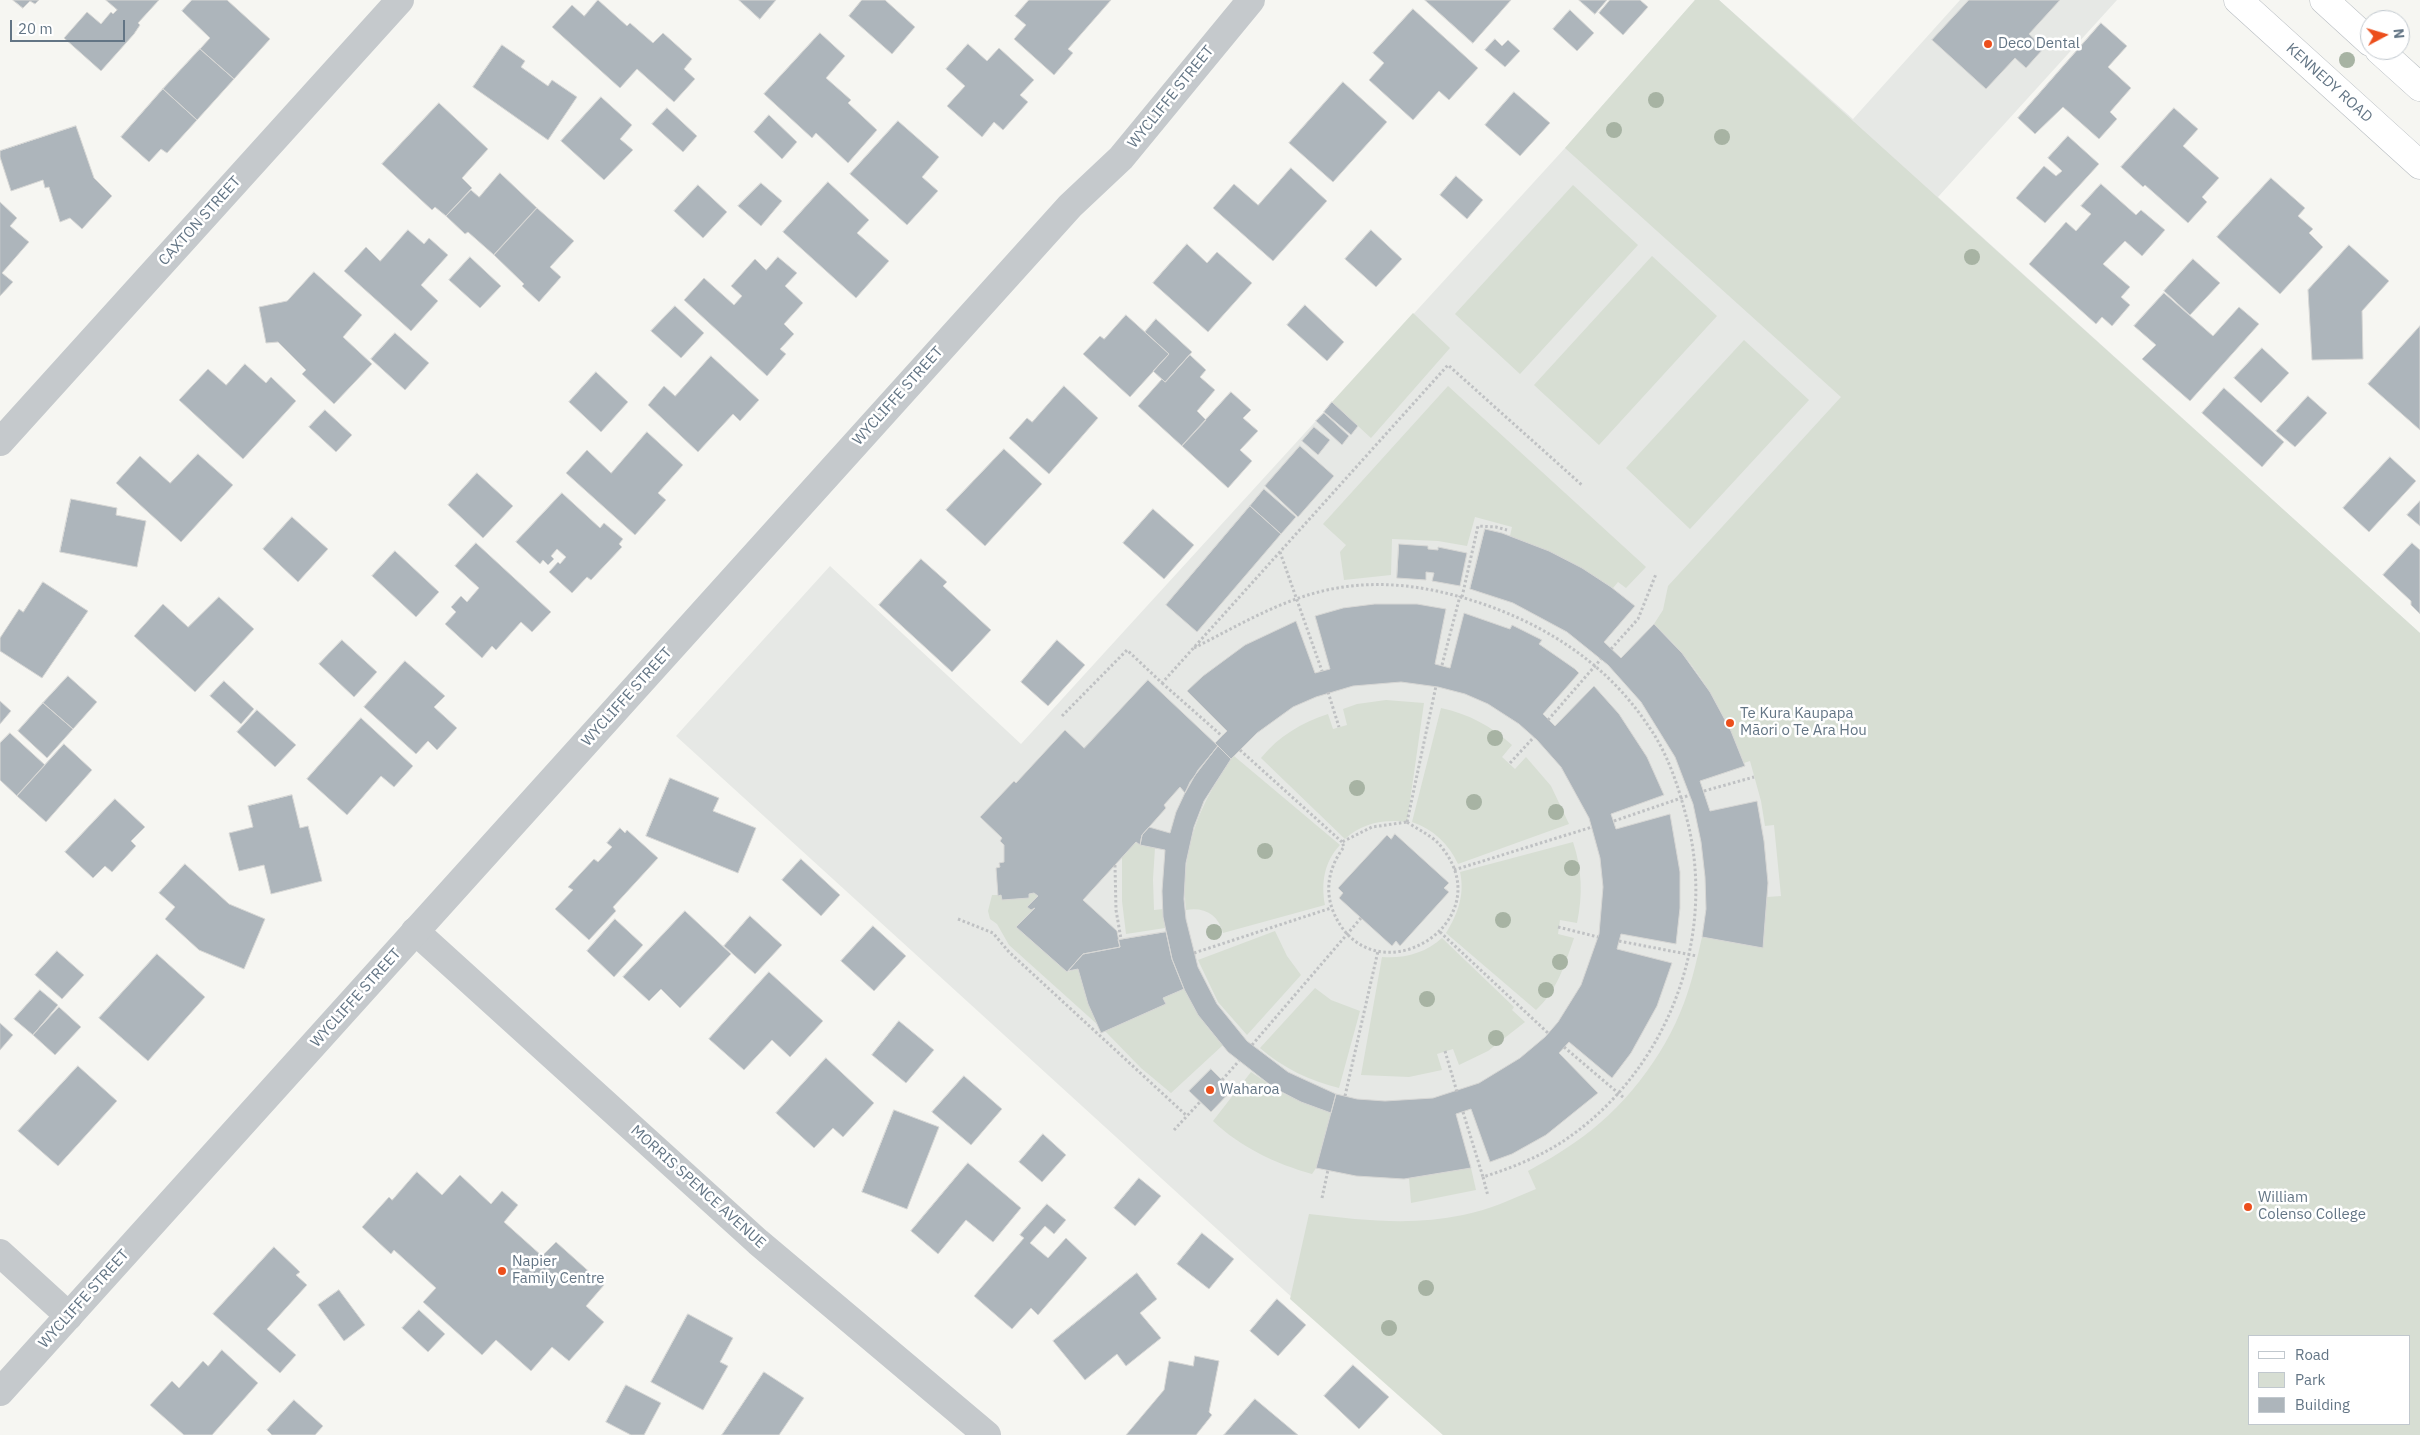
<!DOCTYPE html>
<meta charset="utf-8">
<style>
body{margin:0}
#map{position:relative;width:2420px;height:1435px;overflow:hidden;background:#f6f6f2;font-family:"IBM Plex Sans",sans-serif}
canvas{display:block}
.legend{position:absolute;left:2248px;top:1335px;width:162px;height:90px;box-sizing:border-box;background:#fff;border:1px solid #c1c8ce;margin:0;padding:6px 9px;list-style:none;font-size:15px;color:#637585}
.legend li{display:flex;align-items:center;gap:10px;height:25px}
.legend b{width:25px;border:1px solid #c1c8ce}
.north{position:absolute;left:2360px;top:10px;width:50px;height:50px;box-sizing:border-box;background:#fff;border:1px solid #c1c8ce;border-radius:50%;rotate:84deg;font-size:14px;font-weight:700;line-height:20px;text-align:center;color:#637585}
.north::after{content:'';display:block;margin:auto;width:18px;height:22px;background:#ec4f1c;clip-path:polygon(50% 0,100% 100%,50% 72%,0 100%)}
.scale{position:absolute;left:10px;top:20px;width:115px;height:22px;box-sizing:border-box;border:2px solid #637585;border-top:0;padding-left:6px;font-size:15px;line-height:18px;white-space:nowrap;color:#637585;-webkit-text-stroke:4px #fff;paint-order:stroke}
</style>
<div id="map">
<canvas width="2420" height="1435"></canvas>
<ul class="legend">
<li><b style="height:6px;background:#fff"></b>Road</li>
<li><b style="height:14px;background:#d7ded3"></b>Park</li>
<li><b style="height:14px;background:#adb5bb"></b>Building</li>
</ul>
<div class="north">N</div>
<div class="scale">20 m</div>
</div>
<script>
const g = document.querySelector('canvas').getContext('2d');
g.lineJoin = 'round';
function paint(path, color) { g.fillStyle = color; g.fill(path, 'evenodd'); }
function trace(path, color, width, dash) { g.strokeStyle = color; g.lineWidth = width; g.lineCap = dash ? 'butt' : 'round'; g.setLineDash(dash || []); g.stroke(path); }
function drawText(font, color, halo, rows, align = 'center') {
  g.font = font + ' "IBM Plex Sans",sans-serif'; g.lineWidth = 5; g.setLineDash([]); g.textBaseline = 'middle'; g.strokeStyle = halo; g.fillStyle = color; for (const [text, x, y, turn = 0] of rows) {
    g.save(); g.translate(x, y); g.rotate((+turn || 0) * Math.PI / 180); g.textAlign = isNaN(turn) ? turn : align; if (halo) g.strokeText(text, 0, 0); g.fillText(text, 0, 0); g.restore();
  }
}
paint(new Path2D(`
 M1695,0H1719L1853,119L1960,0H2117L1938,197L2420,633V1435H1443L676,736L830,566L1021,744L1565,148ZM2249,1336H2409V1424H2249Z`), '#e6e8e5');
paint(new Path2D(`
 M1695,0H1719L2420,633V1435H1443L1290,1299L1309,1214C1360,1220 1412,1226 1463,1215C1489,1210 1512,1199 1536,1189L1528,1171C1544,1162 1560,1153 1574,1143C1622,1111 1664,1057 1684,1003C1692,982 1697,959 1702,937L1763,948L1767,897L1781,896L1774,825L1765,826L1761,801L1750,761L1744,763C1729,723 1709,685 1681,652C1673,642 1663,633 1654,624L1663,610L1668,586L1841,397L1565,148ZM2249,1336H2409V1424H2249Z
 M1573,185L1638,245L1520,374L1455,314Z
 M1652,256L1717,316L1599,445L1534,385Z
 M1413,313L1450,348L1371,438L1332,402Z
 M1744,340L1809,400L1690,529L1626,468Z
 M1448,386L1646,567L1626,588L1618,582L1613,588L1559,556L1510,536L1512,527L1475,517L1467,546L1438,541L1392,539L1391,575L1344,580L1340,552L1346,545L1323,524Z
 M1386,700L1424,703L1407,822C1384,819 1362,823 1345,839L1261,758C1279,736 1301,723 1328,714L1333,729L1347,725L1343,709L1357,704Z
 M1441,708C1469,714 1491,726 1512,745L1502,757L1515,769L1526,757L1551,786L1569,824L1458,864C1449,844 1433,829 1412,822Z
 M1234,756L1340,845C1324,862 1321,883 1325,905L1223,933C1218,914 1204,907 1186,910C1181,863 1193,818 1219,778C1223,770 1227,761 1234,756Z
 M1136,842L1140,845L1155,848L1153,879L1154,910L1163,909L1165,928L1126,934L1122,901V857Z
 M1573,842C1582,869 1583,895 1577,923L1560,920L1558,934L1574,938C1565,964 1557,991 1536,1010L1446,933C1458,914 1465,894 1460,872Z
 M1034,893L1038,896L1027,907L1035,908L1016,927L1067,972L1078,969L1098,1025L1009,945L997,924L990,919L988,911L992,895H1001L1002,900L1029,898V894Z
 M1275,931L1287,956L1301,975L1247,1035L1218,1002L1198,960Z
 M1442,938L1514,1007L1512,1010L1525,1022L1488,1051L1459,1065L1453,1049L1437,1054L1442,1070L1409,1077L1361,1075L1382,957C1403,959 1426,953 1442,938Z
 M1315,988L1331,1000L1360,1011L1339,1088C1310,1081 1283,1068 1260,1048Z
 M1184,989L1208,1028L1223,1045L1171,1093L1141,1068L1105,1031L1166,1004L1163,998Z
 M1251,1072L1282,1093L1331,1113L1316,1168L1312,1174C1276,1164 1240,1147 1213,1121Z
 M1471,1168L1476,1190L1411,1203L1409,1178Z`), '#d7ded3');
const building = new Path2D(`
 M13,0H39L35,4L30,1L23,8Z
 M106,0H159L138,23L140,25L134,34L101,71L64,38L87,12L101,24L111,12L113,14L117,10Z
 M192,0H227L270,39L234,79L200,49L210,38L182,11Z
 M598,0L627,26L630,23L653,43L663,33L692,59L684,69L695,79L674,102L637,69L620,88L552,27L572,5L584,16Z
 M739,0H776L760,19Z
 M862,0H885L915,27L892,54L849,16Z
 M1029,0H1111L1068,49L1073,53L1054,75L1014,39L1026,25L1015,16Z
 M1425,0H1511L1473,43Z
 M1579,0H1607L1595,14Z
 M1610,0H1640L1648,7L1623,35L1599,13Z
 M1969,0H2060L2029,34L2044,48L2026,68L2015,58L1986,89L1932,40Z
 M1413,9L1478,68L1449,100L1439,91L1413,120L1369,80L1384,63L1373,53Z
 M1570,10L1594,33L1577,51L1553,29Z
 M2101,23L2127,46L2108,67L2131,88L2110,112L2117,119L2099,139L2063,107L2035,134L2018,118Z
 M820,33L845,56L826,78L851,100L848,103L877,130L848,163L816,133L812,138L764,94Z
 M1495,39L1502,46L1508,40L1520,51L1505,67L1485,50Z
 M968,44L987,61L999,48L1034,80L1020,95L1028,102L1003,130L994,122L982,137L947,106L965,86L946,69Z
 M502,45L525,61L521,67L548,86L552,80L577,97L548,140L473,87Z
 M200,49L234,79L197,120L163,89Z
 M1343,82L1387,122L1333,182L1289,143Z
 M163,89L197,120L167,153L161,149L149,162L121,137Z
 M1514,92L1550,123L1520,156L1485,125Z
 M601,97L632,125L620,139L633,150L604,180L561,141Z
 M439,103L488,149L462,178L472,188L446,216L435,207L432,210L382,164Z
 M667,108L697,136L683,152L652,124Z
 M2174,108L2198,129L2183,146L2219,178L2202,197L2207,202L2188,223L2145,185L2143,187L2121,167Z
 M769,115L797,142L782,159L754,132Z
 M898,121L939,157L922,177L938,191L907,225L850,174Z
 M76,126L94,178L112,196L82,229L70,218L60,222L49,187L45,188L43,180L11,191L0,157V151Z
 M2068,136L2099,164L2045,223L2016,198L2044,166L2056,176L2062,171L2048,158Z
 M1291,168L1327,201L1273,261L1213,208L1234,184L1258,205Z
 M500,173L537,208L494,255L468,232L465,234L446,216L471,190L479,197Z
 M1456,176L1483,200L1467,219L1440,195Z
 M2271,178L2305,208L2298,216L2313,229L2309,233L2323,247L2280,294L2217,237Z
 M828,182L869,220L857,233L889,261L856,298L783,232Z
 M761,183L782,201L761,226L738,206Z
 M2101,184L2136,215L2141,210L2165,230L2142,256L2125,241L2103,264L2130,287L2121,297L2130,305L2112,326L2102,317L2096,324L2029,264L2066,222L2076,231L2091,214L2081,206Z
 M698,185L727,212L703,238L674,211Z
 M0,202L17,218L10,226L29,242L2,273L13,282L0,296Z
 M537,208L574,241L550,267L561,277L539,302L522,286L524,284L494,255Z
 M408,230L424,244L429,238L448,255L421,285L438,301L411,331L344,271L366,247L380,261Z
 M1371,230L1402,259L1376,287L1345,259Z
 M1187,244L1207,263L1217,252L1252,283L1208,332L1153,283Z
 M2349,245L2389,281L2362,311L2363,359L2312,360L2308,290Z
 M470,257L501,286L480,308L449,280Z
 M778,257L797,273L785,286L803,303L784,324L794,334L780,349L786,354L767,376L684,300L704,278L734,305L742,296L731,286L755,259L766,270Z
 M2193,259L2220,283L2190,315L2164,291Z
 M314,272L362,315L343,337L372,364L334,404L302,374L306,370L278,342L266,343L259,307L287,301Z
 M2164,293L2213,336L2239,307L2259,324L2190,401L2142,359L2156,345L2134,326Z
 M1305,305L1344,342L1327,361L1287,325Z
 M675,306L704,333L681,358L651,331Z
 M1126,315L1169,354L1130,397L1083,354L1100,336L1104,339Z
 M1156,319L1192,352L1165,382L1153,371L1169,354L1145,332Z
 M2420,326V430L2368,384Z
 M395,333L429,363L405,390L371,359Z
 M2262,348L2289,373L2261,403L2234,378Z
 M1190,355L1206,370L1200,377L1215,390L1197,411L1206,420L1182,446L1138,406L1162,379L1165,382Z
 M711,356L759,400L740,421L733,414L698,452L648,405L664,386L675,396Z
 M245,364L266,383L271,377L296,401L243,459L179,400L208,369L226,385Z
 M596,372L628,402L601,432L569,402Z
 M1064,386L1098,418L1049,474L1009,438L1027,418L1032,422Z
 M2224,388L2284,442L2262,467L2202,413Z
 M1231,392L1251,410L1243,418L1258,431L1240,450L1252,461L1228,488L1182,446Z
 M2308,396L2327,413L2295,447L2276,431Z
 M1332,402L1358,426L1351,435L1324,412Z
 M325,410L352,435L336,452L309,427Z
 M1324,413L1349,436L1342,445L1316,421Z
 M1314,427L1330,440L1318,455L1302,441Z
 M647,432L683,465L658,493L666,500L635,535L566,473L587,450L611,473Z
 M1300,446L1334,476L1298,517L1265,486Z
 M1004,449L1042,484L985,546L946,510Z
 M198,454L233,485L181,542L116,483L140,456L170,483Z
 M2390,457L2416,481L2369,532L2343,508Z
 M477,473L513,506L483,538L448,505Z
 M1264,489L1296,517L1281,534L1250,506Z
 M562,493L600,528L604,523L623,539L619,544L622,547L591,580L587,577L572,593L549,572L558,562L560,564L566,557L557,549L551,556L554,559L548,565L543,560L540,564L516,542Z
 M71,499L117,508L116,515L146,521L137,567L60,552Z
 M2420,501V526L2407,515Z
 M1250,506L1281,534L1197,632L1166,605Z
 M1153,509L1194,545L1164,579L1123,543Z
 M292,517L328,549L298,582L263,549Z
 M1485,529L1502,533L1549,551L1582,568L1611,587L1635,606L1604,642L1621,658L1654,624L1682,653L1710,692L1731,731L1745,766L1700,781L1710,811L1757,801L1764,841L1768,883L1763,948L1702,937L1706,909L1705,877L1701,842L1693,804L1675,757L1641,702L1608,665L1567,632L1513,603L1470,589Z
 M476,543L551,612L532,632L521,622L496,650L492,646L482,658L445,624L456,612L451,607L461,596L467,602L479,588L455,566Z
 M2412,543L2420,550V614L2411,605V601L2383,575Z
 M1399,544L1428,546V549L1438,550V547L1467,553L1460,586L1432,581L1434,573L1426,572V580L1397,578Z
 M395,551L439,592L416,617L372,576Z
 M921,559L947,582L943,586L991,630L952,672L879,605Z
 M43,582L88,611L42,678L0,651V638L19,609L23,612Z
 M219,597L254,629L195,692L134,636L163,604L188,627Z
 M1375,604H1417L1446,609L1435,664L1450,668L1464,613L1510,629L1512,625L1542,640L1539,644L1575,669L1579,673L1543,714L1555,726L1594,686L1619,714L1647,757L1664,795L1611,814L1616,829L1670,814L1680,872V908L1676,944L1621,934L1617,949L1672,963L1657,1006L1631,1053L1612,1078L1569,1042L1559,1053L1598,1093L1546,1135L1512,1154L1490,1162L1471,1109L1456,1114L1471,1168L1404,1179L1356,1176L1316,1168L1336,1094L1357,1099L1385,1101L1433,1098L1479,1083L1520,1058L1545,1037L1558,1022L1581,985L1599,934L1603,887L1600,858L1589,818L1561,767L1537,740L1519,724L1488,704L1465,694L1438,687L1401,682L1353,686L1316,697L1293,707L1257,733L1231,759L1215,743L1227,731L1187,691L1203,676L1245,645L1296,621L1315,673L1330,669L1315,616L1343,608Z
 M342,640L377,672L354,697L319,664Z
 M1057,640L1085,665L1048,706L1021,682Z
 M405,661L445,696L434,707L457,728L437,750L428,741L416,754L364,707Z
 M68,676L97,702L73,729L43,703Z
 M1148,680L1218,746L1198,770L1185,793L1180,787L1164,805L1166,808L1142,835L1140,845L1136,842L1083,900L1117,931L1120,947L1083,954L1067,972L1016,927L1035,908L1031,910L1027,907L1038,896L1034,893L1029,894V898L1002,900L1001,895L998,896L996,868L1000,867L999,863L1004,862V845L1000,841L1002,838L980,817L1014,781L1016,783L1065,730L1084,748Z
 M224,681L254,709L241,724L210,696Z
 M0,701L11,711L0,724Z
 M43,703L73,729L47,758L18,731Z
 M257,710L296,745L275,767L237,732Z
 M361,718L413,766L394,787L381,776L347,815L307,779Z
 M10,733L45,765L17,796L0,780V743Z
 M64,744L92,770L46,822L17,796Z
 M1218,746L1231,759L1204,801L1194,827L1186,863L1184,899L1186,919L1198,967L1217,1004L1247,1041L1288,1072L1336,1094L1331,1113L1301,1102L1274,1088L1228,1052L1198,1015L1184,989L1172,959L1163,917L1162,891L1165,850L1140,845L1142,835L1149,827L1170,833L1176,812L1190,782Z
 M670,778L719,798L713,811L756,828L738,873L646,836Z
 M292,795L300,828L308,826L322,881L271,894L264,865L239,871L229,833L253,827L248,806Z
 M115,799L145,827L131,841L136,846L112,872L105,866L93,878L65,852Z
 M620,828L625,833L627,830L658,858L613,907L616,911L589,940L555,909L573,890L568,887L594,859L598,862L612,847L607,843Z
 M1395,834L1449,883L1444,888L1449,892L1400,946L1396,941L1392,946L1361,918L1339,898L1343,893L1338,888L1387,835L1391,839Z
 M801,859L840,895L821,916L782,880Z
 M185,864L229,904L265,919L244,969L199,950L165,919L175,907L159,893Z
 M685,911L731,954L680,1008L661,989L649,1001L623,977Z
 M750,916L782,945L755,974L724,946Z
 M615,919L643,945L614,977L587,951Z
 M873,926L906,956L874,991L841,961Z
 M1166,932L1172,959L1184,989L1163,998L1166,1004L1101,1033L1088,1004L1078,969L1068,971L1083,954L1120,947L1118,940Z
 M57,951L84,975L62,999L35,975Z
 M157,954L205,997L148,1061L99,1018Z
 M769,972L823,1021L790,1057L772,1040L744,1070L709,1039Z
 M40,990L58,1005L33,1035L14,1019Z
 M59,1007L81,1027L55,1055L33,1035Z
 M899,1021L934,1050L906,1083L872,1055Z
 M0,1023L13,1035L0,1050Z
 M826,1058L874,1103L843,1137L833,1128L814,1148L776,1113Z
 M78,1066L117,1101L58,1166L18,1131Z
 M1211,1069L1232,1090L1211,1112L1189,1091Z
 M964,1076L1002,1109L971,1145L932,1112Z
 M894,1110L939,1127L907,1209L862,1192Z
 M1043,1134L1066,1155L1042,1182L1019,1162Z
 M968,1163L1021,1208L993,1242L966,1220L938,1254L911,1231Z
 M417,1172L442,1195L460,1175L491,1204L502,1191L518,1205L504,1222L542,1256L556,1242L604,1285L586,1306L604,1322L569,1361L552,1347L531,1371L496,1340L482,1355L423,1302L436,1288L394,1250L391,1254L362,1227L389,1197L392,1200Z
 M1139,1178L1161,1196L1135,1226L1114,1208Z
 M1047,1204L1066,1220L1054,1234L1045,1226L1030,1243L1048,1258L1066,1238L1087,1258L1038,1315L1031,1308L1012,1329L974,1296L1024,1238L1020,1235Z
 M1202,1233L1234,1259L1209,1289L1177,1264Z
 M274,1247L300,1272L296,1275L307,1285L267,1329L296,1355L280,1373L213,1314Z
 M1137,1273L1157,1299L1140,1313L1161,1338L1126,1366L1117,1354L1085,1380L1053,1341Z
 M339,1290L365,1325L344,1341L318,1305Z
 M1277,1299L1306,1325L1278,1356L1250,1331Z
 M419,1310L445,1334L428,1352L402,1328Z
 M688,1314L733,1338L720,1362L728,1366L703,1410L651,1382Z
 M222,1350L258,1383L212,1435H184L150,1405L172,1381L179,1388L203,1361L208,1366Z
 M1195,1356L1219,1361L1209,1412L1212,1415L1196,1435H1126L1164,1390L1169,1361L1193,1366Z
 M1353,1365L1389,1397L1359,1429L1324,1396Z
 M764,1372L804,1398L779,1435H722Z
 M626,1385L661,1403L644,1435H631L606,1422Z
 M1255,1399L1298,1435H1224Z
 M294,1400L323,1426L315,1435H272L267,1430Z`);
paint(building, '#adb5bb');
trace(building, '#d7d7d5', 1);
const secondary = new Path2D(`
 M2238,0L2420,165
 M2324,0L2370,42
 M2379,50L2420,87`);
trace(secondary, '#b7bcc1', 29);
trace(new Path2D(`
 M1280,552L1322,671
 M1462,597L1478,526L1496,527L1507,530
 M1194,648C1237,626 1281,600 1327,590C1382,578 1434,587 1486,605C1551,628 1608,666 1647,724C1666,750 1677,782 1685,812C1720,935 1668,1072 1562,1142C1537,1158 1511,1168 1483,1177L1488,1196
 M1611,649L1638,619L1656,574
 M1442,665L1460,596
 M1162,683L1222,736
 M1328,692L1339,727
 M1062,716L1127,650L1162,683L1448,365L1583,486
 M1548,720L1601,659
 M1240,750L1342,842
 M1510,763L1534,737
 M1704,791L1754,777
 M1614,821L1690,795
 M1407,822C1420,831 1434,836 1443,849C1502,925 1370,1002 1333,911C1324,888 1330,865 1344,847L1342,842L1372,827Z
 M1407,822L1436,686
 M1115,865L1116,910L1121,939
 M1454,870L1592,827
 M958,919L993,933L1009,952L1187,1116
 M1558,927L1598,937
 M1440,932L1548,1033
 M1619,941L1697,956
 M1194,953L1331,908
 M1252,1045L1361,918
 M1564,1047L1624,1098
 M1445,1051L1457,1092
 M1222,1080L1239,1061
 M1345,1096L1378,951
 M1463,1112L1483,1177
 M1174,1130L1200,1102
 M1322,1198L1328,1170`), '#bfc1c3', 3, [2.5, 2.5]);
trace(new Path2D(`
 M0,442L400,0
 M415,931L758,1242L987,1435
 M0,1253L69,1316`), '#c5c9cc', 28);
trace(new Path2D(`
 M0,1392L1070,206L1121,158L1251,0`), '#c5c9cc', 28);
trace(secondary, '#fff', 28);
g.fillStyle = '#a7b3a3';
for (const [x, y] of [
 [2347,60],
 [1656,100],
 [1614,130],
 [1722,137],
 [1972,257],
 [1495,738],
 [1357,788],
 [1474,802],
 [1556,812],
 [1265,851],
 [1572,868],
 [1503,920],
 [1214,932],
 [1560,962],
 [1546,990],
 [1427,999],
 [1496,1038],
 [1426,1288],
 [1389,1328]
]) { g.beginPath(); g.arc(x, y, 8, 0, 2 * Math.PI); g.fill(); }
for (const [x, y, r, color] of [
 [1988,44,5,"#ec4f1c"],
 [1730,723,5,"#ec4f1c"],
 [1210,1090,5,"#ec4f1c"],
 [2248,1207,5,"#ec4f1c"],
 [502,1271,5,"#ec4f1c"]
]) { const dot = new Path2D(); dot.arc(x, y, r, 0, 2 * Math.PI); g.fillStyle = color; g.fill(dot); trace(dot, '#fff', 2); }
drawText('15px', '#637585', '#fff', [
 ["Deco Dental",1998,44],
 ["Te Kura Kaupapa",1740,714],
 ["Māori o Te Ara Hou",1740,731],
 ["Waharoa",1220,1090],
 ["William",2258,1198],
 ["Colenso College",2258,1215],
 ["Napier",512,1262],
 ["Family Centre",512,1279]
], 'left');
drawText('15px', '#637585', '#fff', [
 ["KENNEDY ROAD",2329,83,42],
 ["WYCLIFFE STREET",1171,97,-51],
 ["CAXTON STREET",200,221,-48],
 ["WYCLIFFE STREET",898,396,-48],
 ["WYCLIFFE STREET",627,697,-48],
 ["WYCLIFFE STREET",356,998,-48],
 ["MORRIS SPENCE AVENUE",698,1187,42],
 ["WYCLIFFE STREET",84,1299,-48]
]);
</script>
